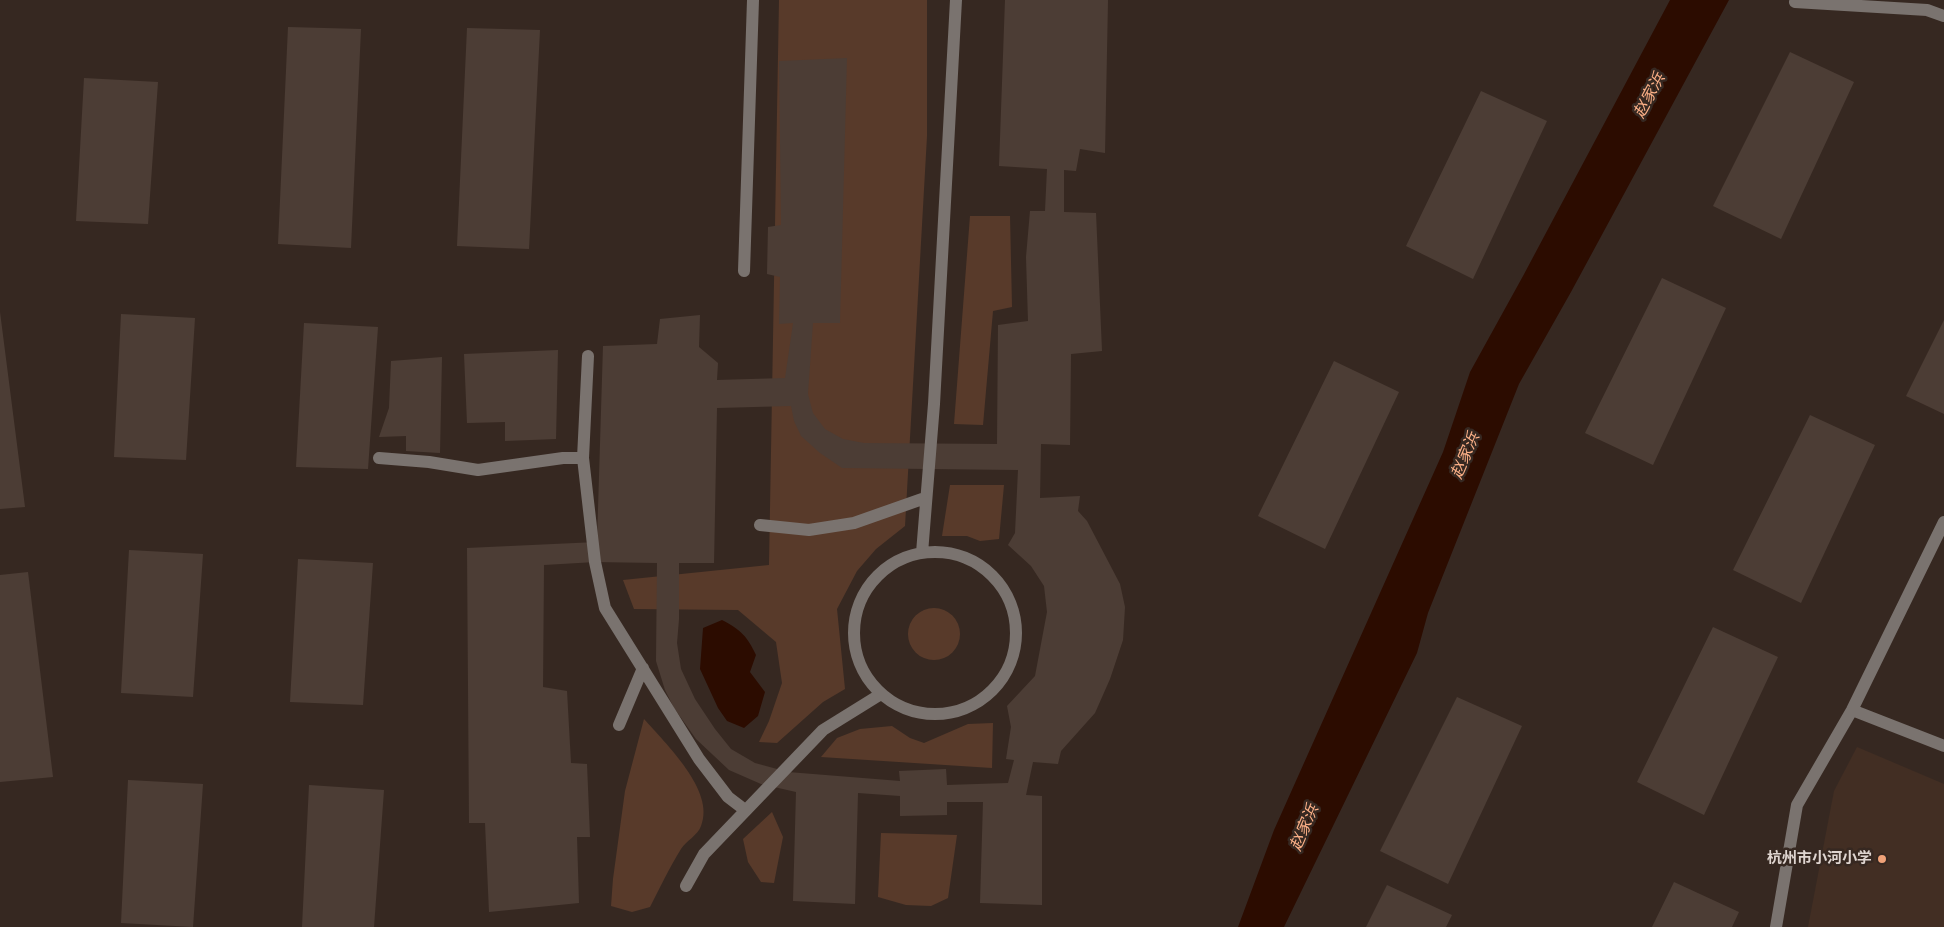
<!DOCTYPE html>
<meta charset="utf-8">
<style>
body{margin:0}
canvas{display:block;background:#362821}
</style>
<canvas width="1944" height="927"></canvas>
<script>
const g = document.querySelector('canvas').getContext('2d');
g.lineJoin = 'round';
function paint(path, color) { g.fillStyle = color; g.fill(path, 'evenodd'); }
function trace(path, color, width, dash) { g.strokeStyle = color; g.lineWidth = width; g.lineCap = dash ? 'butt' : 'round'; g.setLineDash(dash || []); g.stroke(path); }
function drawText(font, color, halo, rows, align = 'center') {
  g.font = font + ' "Archivo Narrow","Noto Sans SC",sans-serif'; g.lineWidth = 5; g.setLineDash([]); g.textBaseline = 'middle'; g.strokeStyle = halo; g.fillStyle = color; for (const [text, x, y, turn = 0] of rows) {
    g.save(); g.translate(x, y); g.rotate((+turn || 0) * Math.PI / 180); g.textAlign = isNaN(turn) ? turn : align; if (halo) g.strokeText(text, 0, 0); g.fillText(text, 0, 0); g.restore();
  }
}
paint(new Path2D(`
 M1857,747L1944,784V927H1808L1834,791Z`), '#422e23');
paint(new Path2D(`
 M779,0H927V136L905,526L876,549L857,571L837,609L845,689L823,702L777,743L759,742L769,721L782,683L776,642L738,610L634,609L623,580L769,565Z
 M970,216H1010L1012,307L993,311L983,425L954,424Z
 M950,485H1004L999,539L980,541L967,536H942Z
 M908 634a26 26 0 1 1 52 0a26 26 0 1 1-52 0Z
 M644,719C665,743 716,791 701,826C698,835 686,841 681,849C669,868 660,888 650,907L632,912L611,906L613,879L625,791Z
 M993,723L992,768L821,757L837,738L860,729L892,726L910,738L924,743L968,724Z
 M772,812L783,837L774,883L761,882L748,862L743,839Z
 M881,833L957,835L948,898L931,906L906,905L878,897Z`), '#583a2a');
paint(new Path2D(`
 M1670,0H1729L1571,292L1519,384L1428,613L1417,653L1284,927H1238L1274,830L1443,452L1470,372L1523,276Z
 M722,620C741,630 747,636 756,655L750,672L765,692L758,716L744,728L727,721L718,708L700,669L703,628Z`), '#2c0c00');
paint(new Path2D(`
 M1005,0H1108L1105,153L1080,149L1076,171L1064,170V212L1096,213L1102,351L1071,354L1070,445L1041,444L1040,498L1080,496L1078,511L1087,521L1120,584L1125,607L1123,640L1110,679L1095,713L1061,751L1058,764L1033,762L1026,795L1042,796V905L980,903L983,802H947V815L900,816V796L858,793L855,904L793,901L796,792L761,784L729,770L696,739L674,708L665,690L656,661L657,563L595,562L544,565L543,687L567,691L571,763L587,764L590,837H577L579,903L489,912L485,823H469L467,548L597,542L603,346L657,344L660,319L700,315L699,347L718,363L717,380L785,378L793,323L779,324L780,277L767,274L768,227L781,225L779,61L847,58L840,323H813L808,394L813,413L825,429L843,439L864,443L997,444L998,325L1028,321L1026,257L1030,211H1045L1047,169L999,166ZM791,406L794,421L801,436L820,453L842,468L1018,470L1015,533L1008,545L1031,566L1044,586L1047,612L1035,676L1007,706L1011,727L1006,759L1014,760L1008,783L947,785L946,769L899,771L900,781L788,772L755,763L731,749L715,729L695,699L681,669L677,643L679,619V563H714L717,408Z
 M288,27L361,29L351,248L278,244Z
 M467,28L540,30L529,249L457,246Z
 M1790,52L1854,82L1781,239L1713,206Z
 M84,78L158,82L148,224L76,221Z
 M1481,91L1547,121L1473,279L1406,246Z
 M1662,278L1726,308L1653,465L1585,433Z
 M0,312L25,507L0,509Z
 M121,314L195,318L186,460L114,457Z
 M1944,320V414L1906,396Z
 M304,323L378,327L368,469L296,467Z
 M558,350L556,439L505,441V422L467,423L464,354Z
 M442,357L440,453L406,451V436L379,437L389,408L391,361Z
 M1334,361L1399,392L1325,549L1258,516Z
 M1810,415L1875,445L1801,603L1733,570Z
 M129,550L203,554L193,697L121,693Z
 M298,559L373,563L363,705L290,702Z
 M28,572L53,777L0,782V575Z
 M1713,627L1778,657L1704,815L1637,782Z
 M1457,697L1522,726L1448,884L1380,851Z
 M128,780L203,784L193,927L121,923Z
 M309,785L384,790L374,927H302Z
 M1674,882L1739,912L1732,927H1652Z
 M1387,885L1452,915L1446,927H1366Z`), '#4c3d35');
trace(new Path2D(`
 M1796,0L1795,2L1927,10L1944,16
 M744,271L753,0
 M379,458L429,462L478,470L563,458H583L595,562L605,608L699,759L728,797L745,810
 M583,458L588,356
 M760,525L809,530L854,523L925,498
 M854 633a81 81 0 1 1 162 0a81 81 0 1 1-162 0Z
 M922,553L934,404L956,0
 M1852,710L1944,746
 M619,725L643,668
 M686,886L704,854L823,730L881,694
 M1776,927L1797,805L1852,710L1944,522`), '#7a736f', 12);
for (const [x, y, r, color] of [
 [1882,859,5,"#f0a278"]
]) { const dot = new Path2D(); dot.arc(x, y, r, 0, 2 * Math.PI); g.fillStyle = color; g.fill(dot); trace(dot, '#362821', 2); }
drawText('bold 15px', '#dfd5d0', '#362821', [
 ["杭州市小河小学",1872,859]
], 'right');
drawText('italic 16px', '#fcb087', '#362821', [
 ["赵家浜",1650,96,-62],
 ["赵家浜",1466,456,-67],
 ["赵家浜",1305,828,-67]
]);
</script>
